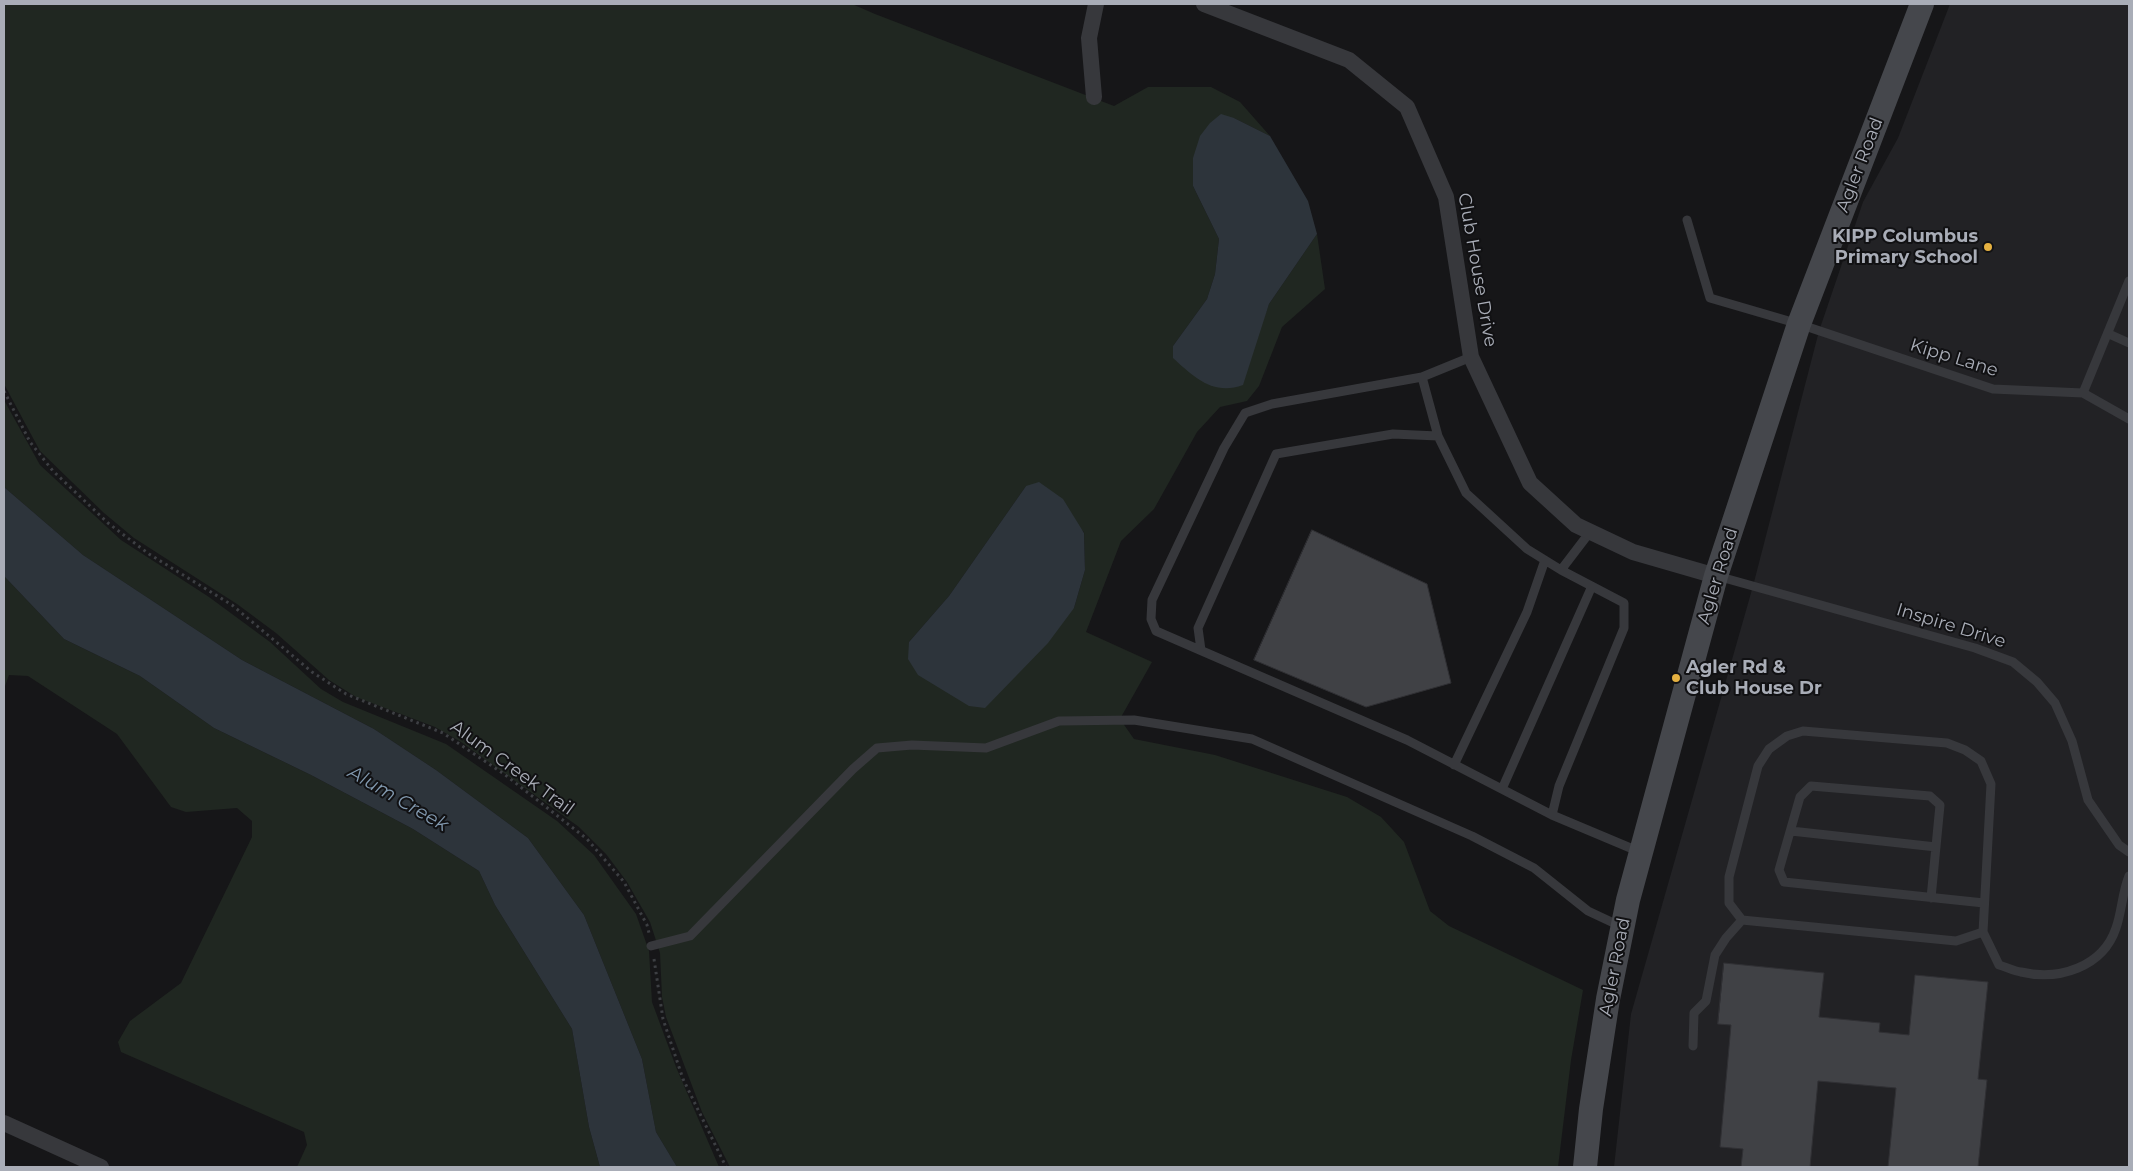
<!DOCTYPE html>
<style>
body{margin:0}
#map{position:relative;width:2133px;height:1171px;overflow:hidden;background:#161618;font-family:Montserrat,sans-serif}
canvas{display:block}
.frame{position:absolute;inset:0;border:5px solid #a9adb7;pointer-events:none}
</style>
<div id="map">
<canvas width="2133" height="1171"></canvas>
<div class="frame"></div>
</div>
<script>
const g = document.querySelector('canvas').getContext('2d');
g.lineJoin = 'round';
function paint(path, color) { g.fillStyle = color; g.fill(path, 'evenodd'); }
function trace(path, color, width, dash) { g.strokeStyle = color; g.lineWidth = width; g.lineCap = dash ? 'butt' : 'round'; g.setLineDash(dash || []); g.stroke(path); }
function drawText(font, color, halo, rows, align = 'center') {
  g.font = font + ' Montserrat,sans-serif'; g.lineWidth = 4; g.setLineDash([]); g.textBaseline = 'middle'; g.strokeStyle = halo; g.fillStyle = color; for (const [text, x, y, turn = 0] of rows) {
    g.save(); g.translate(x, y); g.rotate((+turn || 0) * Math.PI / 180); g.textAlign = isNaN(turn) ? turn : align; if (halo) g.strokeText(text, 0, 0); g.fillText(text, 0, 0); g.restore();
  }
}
paint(new Path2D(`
 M1950,4H2129V1167H1614L1631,1014L1753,586L1819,331L1863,202L1898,138Z`), '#222225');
paint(new Path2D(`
 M4,4H852L875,14L1114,106L1148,87H1211L1240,102L1270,136L1234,118L1193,186L1219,239L1215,274L1207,299L1173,346L1262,323L1269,304L1317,234L1325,289L1282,327L1259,386L1247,401L1220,407L1197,432L1154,509L1121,541L1086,632L1152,662L1120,719L1134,739L1215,755L1347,797L1381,817L1404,842L1430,911L1449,926L1583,990L1571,1060L1558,1167H730L702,1112L666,1017L662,997L660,953L650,922L627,882L606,854L579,827L461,742L435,727L356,697L329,680L276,633L237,604L134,538L104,513L40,451L4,384ZM1026,486L1084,532L1085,570L1074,608L909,642L949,596Z
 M4,400L40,465L121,540L209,597L270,642L321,689L343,702L446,744L557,821L594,855L636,914L649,951L652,1002L676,1067L719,1167H677L656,1132L642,1059L584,915L528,838L436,770L374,729L242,660L83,555L4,487Z
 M4,576L64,639L140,676L214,728L311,775L413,829L479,871L495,905L572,1029L589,1127L600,1167H297L307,1145L304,1132L121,1052L118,1042L130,1021L181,983L252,837V821L237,808L186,812L171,807L117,734L28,676L9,675L4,689Z`), '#202721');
paint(new Path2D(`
 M1221,114L1234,118L1270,136L1308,201L1317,234L1269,304L1243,385C1213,396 1194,377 1173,358V346L1207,299L1215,274L1219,239L1193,186V158L1200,136L1210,123Z
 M1039,482L1063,499L1084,533L1085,570L1074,608L1048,643L985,708L969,706L918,675L908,659L909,642L949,596L1026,486Z
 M4,487L83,555L242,660L374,729L436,770L528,838L584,915L642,1059L656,1132L677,1167H600L589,1127L572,1029L495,905L479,871L413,829L311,775L214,728L140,676L64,639L4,576Z`), '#2d343b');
const building = new Path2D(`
 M1312,530L1427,584L1451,683L1366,707L1254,660Z
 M1724,963L1824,973L1819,1017L1880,1023L1879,1032L1909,1035L1915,975L1988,982L1978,1079L1987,1080L1978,1167H1888L1896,1088L1818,1081L1810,1167H1741L1743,1149L1720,1147L1731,1025L1718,1024Z`);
paint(building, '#404145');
trace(building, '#303034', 1);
trace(new Path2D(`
 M4,391L30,442L53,471L108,523L149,554L232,605L312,672L346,694L443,733L504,774L587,839L624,882L647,925L649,933
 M654,959L663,1019L683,1079L726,1167`), '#3d3f43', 3, [2.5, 4]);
trace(new Path2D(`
 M1687,220L1710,298L1799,324L1993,389L2083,393L2129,419
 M2109,334L2129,343
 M1471,357L1422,377L1272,404L1245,413L1224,448L1152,600L1151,619L1156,631L1407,740L1552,815L1640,852
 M1422,377L1438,436L1466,493L1527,549L1561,570
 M2083,393L2129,281
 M1717,576L1975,648L2013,662L2037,682L2055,703L2072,741L2088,800L2119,845L2129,852
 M1201,650L1198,628L1276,454L1393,434L1438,436
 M1454,765L1527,612L1545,560
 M1502,789L1592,586
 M1552,815L1559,786L1624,628V603L1561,570L1590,532
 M1791,831L1936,847
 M1931,898L1940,805L1930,796L1811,786L1800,797L1779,870L1784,882L1984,903
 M1983,932L1956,941L1742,920L1729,903V877L1758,766L1769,749L1787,736L1803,731L1947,743L1965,750L1981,761L1991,784L1983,932L1999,965C2006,967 2014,971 2021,972C2059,981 2103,967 2116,928C2122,911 2122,893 2129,876
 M651,946L690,936L853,769L877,748L912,745L986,748L1059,721L1134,720L1252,739L1472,836L1534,868L1588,911L1620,926
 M1693,1046L1694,1013L1706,1001L1715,955L1726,938L1742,920`), '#37383c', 9);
trace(new Path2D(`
 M1204,4L1349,60L1407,107L1446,197L1471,357L1530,483L1576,525L1633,552L1716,576
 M1094,97L1089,38L1096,4
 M4,1123L101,1167`), '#37383c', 16);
trace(new Path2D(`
 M1585,1167L1591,1109L1608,999L1628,900L1716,576L1799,324L1922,4`), '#45474c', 24);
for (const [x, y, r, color] of [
 [1988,247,5,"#e5b141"],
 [1676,678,5,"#e5b141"]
]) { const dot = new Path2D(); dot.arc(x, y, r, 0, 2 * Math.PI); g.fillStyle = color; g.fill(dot); trace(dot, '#111113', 2); }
drawText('18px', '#a9adb7', '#111113', [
 ["Agler Road",1860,165,-69],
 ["Club House Drive",1477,270,80],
 ["Kipp Lane",1954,358,17],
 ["Agler Road",1718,576,-73],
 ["Inspire Drive",1951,626,17],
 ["Alum Creek Trail",512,768,36],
 ["Agler Road",1615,967,-79]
]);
drawText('bold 18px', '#a9adb7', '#111113', [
 ["KIPP Columbus",1978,237],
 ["Primary School",1978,258],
 ["Agler Rd &",1686,668,"left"],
 ["Club House Dr",1686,689,"left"]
], 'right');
drawText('italic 19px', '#8299af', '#111113', [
 ["Alum Creek",398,799,30]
]);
</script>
